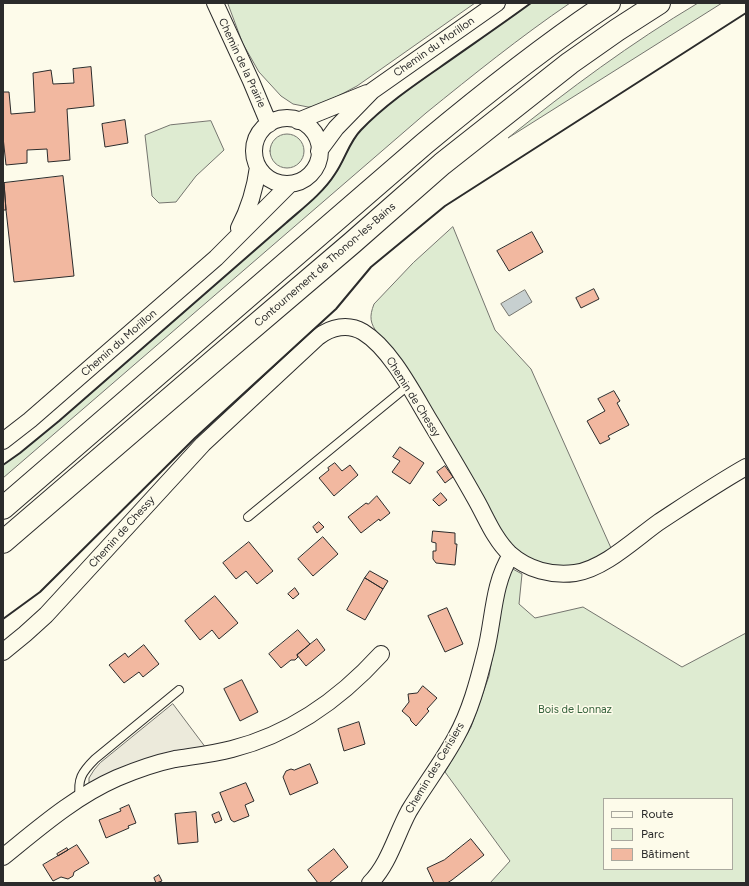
<!DOCTYPE html>
<meta charset="utf-8">
<style>
body{margin:0}
#map{position:relative;width:749px;height:886px;overflow:hidden;background:#fdfbea;font-family:Figtree,sans-serif}
canvas{display:block}
.frame{position:absolute;inset:0;border:4px solid #2b2b2b;pointer-events:none}
.legend{position:absolute;left:603px;top:798px;width:130px;height:72px;box-sizing:border-box;background:#fdfbea;border:1px solid #a9a89e;margin:0;padding:5px 7px;list-style:none;font-size:12px;color:#2b2b2b}
.legend li{display:flex;align-items:center;gap:8px;height:20px}
.legend b{width:20px;border:1px solid #a9a89e}
</style>
<div id="map">
<canvas width="749" height="886"></canvas>
<div class="frame"></div>
<ul class="legend">
<li><b style="height:5px;background:#fdfbea"></b>Route</li>
<li><b style="height:11px;background:#deebd1"></b>Parc</li>
<li><b style="height:11px;background:#f2b8a0"></b>Bâtiment</li>
</ul>
</div>
<script>
const g = document.querySelector('canvas').getContext('2d');
g.lineJoin = 'round';
function paint(path, color) { g.fillStyle = color; g.fill(path, 'evenodd'); }
function trace(path, color, width, dash) { g.strokeStyle = color; g.lineWidth = width; g.lineCap = dash ? 'butt' : 'round'; g.setLineDash(dash || []); g.stroke(path); }
function drawText(font, color, halo, rows, align = 'center') {
  g.font = font + ' Figtree,sans-serif'; g.lineWidth = 3; g.setLineDash([]); g.textBaseline = 'middle'; g.strokeStyle = halo; g.fillStyle = color; for (const [text, x, y, turn = 0] of rows) {
    g.save(); g.translate(x, y); g.rotate((+turn || 0) * Math.PI / 180); g.textAlign = isNaN(turn) ? turn : align; if (halo) g.strokeText(text, 0, 0); g.fillText(text, 0, 0); g.restore();
  }
}
const green = new Path2D(`
 M228,3H475L357,86L317,107H308L293,104L281,96L259,72L243,44Z
 M531,3H570C520,37 473,75 426,113L3,478V465L20,453L59,421L286,223C303,208 323,193 335,174C345,160 349,142 361,130C384,106 413,86 439,68C470,46 501,25 531,3Z
 M698,3H722L508,138C569,89 631,43 698,3Z
 M211,121L224,150L196,176L176,202L159,203L152,196L145,135L170,125Z
 M270 151a17 17 0 1 1 34 0a17 17 0 1 1-34 0Z
 M453,227L495,330L531,369L611,548C606,552 601,556 595,558C563,575 533,566 508,542L378,334C370,323 369,317 374,304L413,263Z
 M511,568L522,574L519,604L535,618L583,607L682,667L746,633V883H490L510,861L445,772L471,727L489,676L498,626L503,588ZM604,799H732V869H604Z`);
paint(green, '#deebd1');
trace(green, '#74746e', 1);
const parking = new Path2D(`
 M173,704L206,748L89,784V778L94,770L100,763Z`);
paint(parking, '#eceadb');
trace(parking, '#74746e', 1);
const water = new Path2D(`
 M525,290L532,302L509,316L501,304Z`);
paint(water, '#c7d0d0');
trace(water, '#74746e', 1);
const building = new Path2D(`
 M91,67L94,106L67,109L70,160L48,162L47,149L27,150V163L6,165L3,137V92H9L11,114L35,112L33,73L51,70L53,84L74,83L73,69Z
 M125,120L128,143L105,147L102,124Z
 M63,176L74,276L14,282L6,210L4,183Z
 M4,183L6,210H3V184Z
 M532,232L543,252L509,271L497,251Z
 M594,289L599,299L581,308L576,298Z
 M614,391L620,401L617,403L629,425L608,436L610,439L600,444L587,421L605,411L598,399Z
 M400,447L424,463L410,484L392,472L400,461L393,457Z
 M335,463L342,471L350,465L358,475L334,496L319,478L329,470L328,468Z
 M445,466L453,477L445,483L437,472Z
 M441,493L447,500L439,506L433,500Z
 M377,496L390,513L380,521L379,519L361,533L348,517L366,503L368,504Z
 M319,522L324,527L317,533L313,527Z
 M433,531L455,533V544H457L455,565L436,563L433,559V551H436V543L432,542Z
 M323,537L338,554L313,576L298,559Z
 M249,542L273,571L257,584L246,571L236,579L223,563Z
 M370,571L388,581L383,589L365,578Z
 M365,578L383,589L365,620L347,610Z
 M295,588L299,594L293,599L288,594Z
 M215,596L238,623L219,639L212,630L200,640L185,621Z
 M447,608L463,644L445,652L428,616Z
 M298,630L310,644L297,655L298,657L295,660H291L281,668L269,654Z
 M317,639L325,650L306,666L297,655Z
 M144,645L159,664L143,677L139,672L124,683L109,665L125,653L128,657Z
 M242,680L258,712L240,721L224,689Z
 M423,686L437,698L427,709L429,711L416,726L411,721L410,718L402,711L409,702L408,694L417,693Z
 M359,722L365,744L344,751L338,729Z
 M310,764L318,783L290,795L283,777L286,771L291,769L294,770Z
 M246,783L254,801L245,805L249,816L234,822L231,820L220,793Z
 M129,805L136,823L128,826L129,828L106,838L99,820L121,811L120,809Z
 M196,812L198,842L178,844L175,814Z
 M219,812L222,820L215,823L212,815Z
 M471,839L484,855L452,880L447,883H434L427,868L444,860Z
 M77,845L89,863L74,872L73,876L68,879L61,877L53,881L43,865Z
 M67,848L68,850L58,856L57,854Z
 M334,849L348,867L329,883H318L308,870Z
 M159,875L162,881L156,883L154,878Z`);
paint(building, '#f2b8a0');
trace(building, '#2b2b2b', 1);
const service = new Path2D(`
 M248,517L409,385
 M80,798C77,779 82,772 95,759L179,690`);
const minor = new Path2D(`
 M215,3L251,81L269,124
 M254 151a33 33 0 1 1 66 0a33 33 0 1 1-66 0Z
 M298,121L367,93
 M319,151L336,128L372,91L497,3
 M239,228C250,207 255,190 258,167
 M3,441L30,420L216,258L290,184
 M3,652L25,634L46,615L203,444L318,337C331,327 348,323 363,332C391,349 414,395 431,423C446,448 461,473 475,498C486,517 494,539 510,554C528,570 552,576 575,573C604,569 635,539 659,522C688,503 716,484 746,467
 M3,857C39,828 74,797 117,778C136,770 156,763 175,759C194,756 213,754 232,749C291,734 341,698 381,654
 M370,883C389,864 396,835 409,811C424,786 442,763 456,737C470,712 478,682 485,654C494,621 492,585 511,555`);
const trunk = new Path2D(`
 M3,508L424,144C484,94 544,46 609,3
 M3,542L217,358L352,243L442,164L570,63L617,30L659,3`);
trace(service, '#2b2b2b', 10);
trace(minor, '#2b2b2b', 18);
trace(trunk, '#2b2b2b', 24);
trace(service, '#fdfbea', 8);
trace(minor, '#fdfbea', 16);
trace(trunk, '#fdfbea', 22);
trace(new Path2D(`
 M3,465L20,453L59,421L286,223C303,208 323,193 335,174C345,160 349,142 361,130C384,106 413,86 439,68C470,46 501,25 531,3
 M3,619L40,592L195,438L336,309L371,267L445,206L746,13`), '#2b2b2b', 2);
drawText('11px', '#2b2b2b', '#fdfbea', [
 ["Chemin du Morillon",434,47,-35],
 ["Chemin de la Prairie",242,63,65],
 ["Contournement de Thonon-les-Bains",325,265,-41],
 ["Chemin du Morillon",119,343,-41],
 ["Chemin de Chessy",413,397,58],
 ["Chemin de Chessy",122,532,-48],
 ["Chemin des Cerisiers",435,768,-59]
]);
drawText('11px', '#34623c', '#fdfbea', [
 ["Bois de Lonnaz",575,710]
]);
</script>
